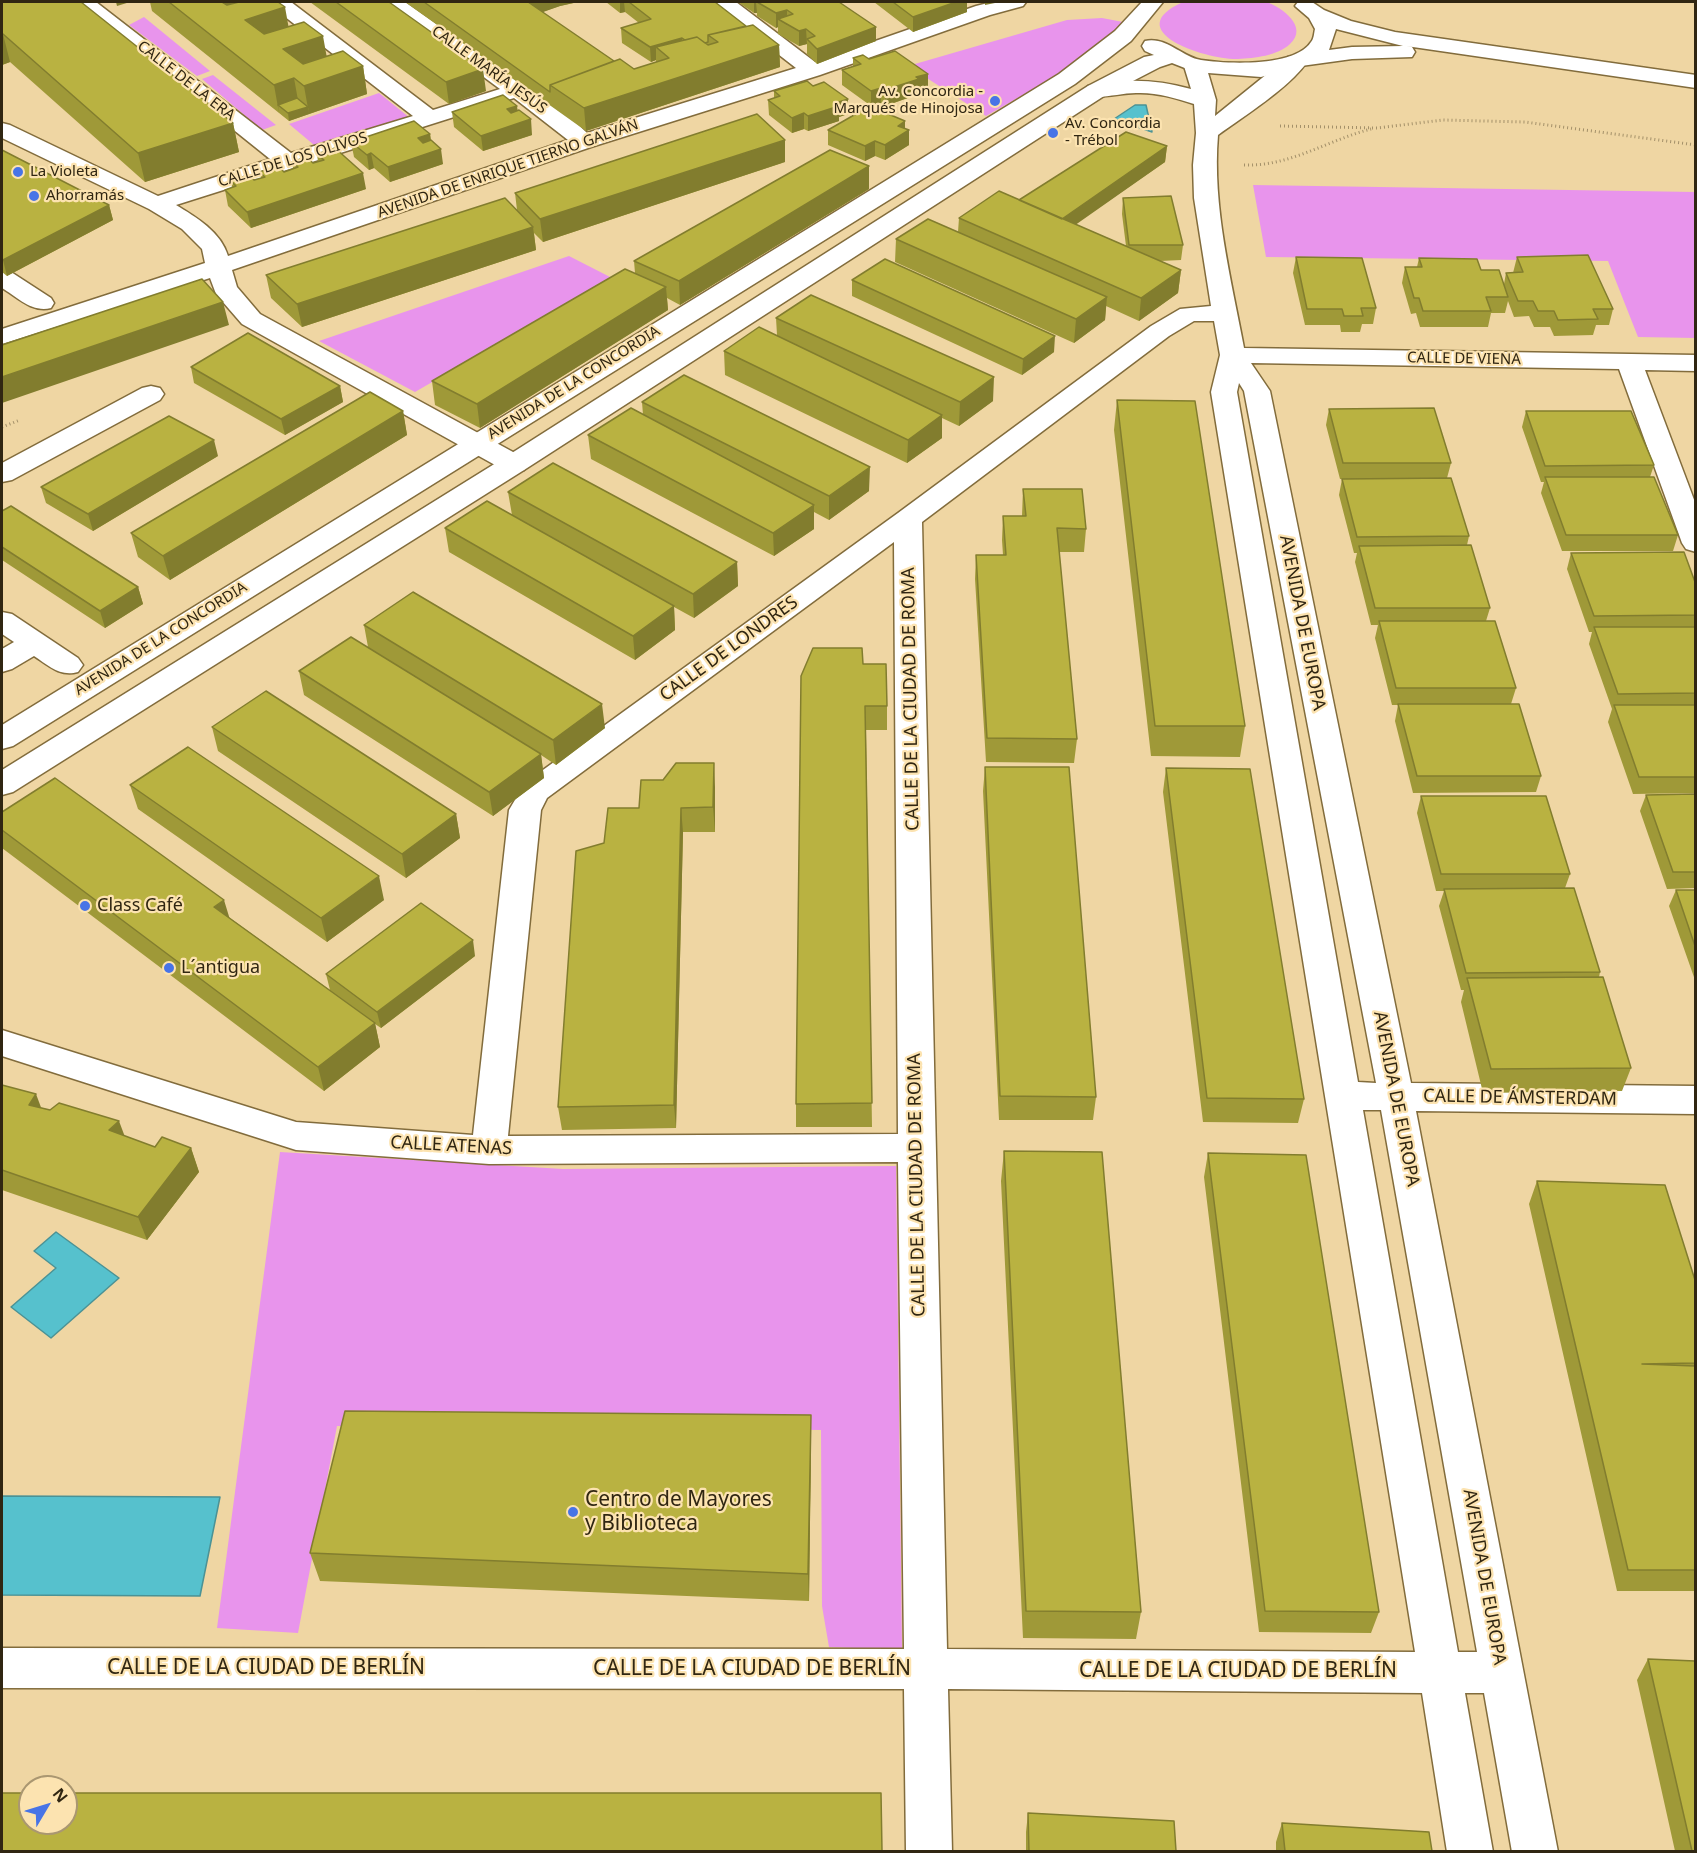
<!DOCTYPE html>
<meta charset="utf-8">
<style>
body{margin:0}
#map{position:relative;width:1697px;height:1853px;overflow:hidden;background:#efd6a3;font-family:"Noto Sans",sans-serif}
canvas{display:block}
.frame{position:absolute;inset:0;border:3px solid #302612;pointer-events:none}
.north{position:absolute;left:18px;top:1775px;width:60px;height:60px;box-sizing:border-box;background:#fce3b0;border:2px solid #aa9771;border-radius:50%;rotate:52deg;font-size:16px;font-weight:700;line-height:24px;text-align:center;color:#302612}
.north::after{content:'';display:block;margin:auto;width:21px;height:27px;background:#4874e6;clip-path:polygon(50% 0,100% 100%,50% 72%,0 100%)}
</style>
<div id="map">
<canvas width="1697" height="1853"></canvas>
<div class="frame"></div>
<div class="north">N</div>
</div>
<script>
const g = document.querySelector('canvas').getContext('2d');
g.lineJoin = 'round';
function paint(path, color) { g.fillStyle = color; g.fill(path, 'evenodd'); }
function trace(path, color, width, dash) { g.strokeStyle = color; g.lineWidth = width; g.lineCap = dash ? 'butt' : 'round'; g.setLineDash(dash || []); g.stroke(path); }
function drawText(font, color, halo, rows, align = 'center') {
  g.font = font + ' "Noto Sans",sans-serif'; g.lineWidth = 4.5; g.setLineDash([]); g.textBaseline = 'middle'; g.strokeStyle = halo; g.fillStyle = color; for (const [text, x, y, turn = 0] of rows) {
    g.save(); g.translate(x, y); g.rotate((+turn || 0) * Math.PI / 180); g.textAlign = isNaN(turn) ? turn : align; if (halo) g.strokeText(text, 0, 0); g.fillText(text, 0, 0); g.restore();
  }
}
paint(new Path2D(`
 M1183,2C1203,2 1248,0 1266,2C1282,7 1309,27 1290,44C1277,56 1255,58 1238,59C1206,60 1118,31 1183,2Z
 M144,17L210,71L197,76L129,25Z
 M1102,18L1123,22L1119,29L1058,75L986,116L908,66L1067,20Z
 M213,75L276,125L262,130L202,79Z
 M379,93L410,118L314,145L289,124Z
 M1253,185L1695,192V338L1638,337L1608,261L1266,257Z
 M569,256L612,278L415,392L319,341Z
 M280,1152L563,1169L896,1166L902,1650L829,1647L822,1606L821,1430L337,1426L298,1633L217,1628Z`), '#e894ec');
const water = new Path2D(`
 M1135,105H1146L1152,132L1114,119Z
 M56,1232L119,1278L51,1338L11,1307L56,1268L34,1251Z
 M2,1496L220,1497L200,1596L2,1595Z`);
paint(water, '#56c1cd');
trace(water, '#4b9295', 1.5);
const street = new Path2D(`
 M74,2H96L291,153L413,116L271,6L268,2H291L433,110L500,89L382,2H405L572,119L587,133L796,68L716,6L713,2H736L815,62L976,6L992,2H1026L1023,6L990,15L820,75L591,147L232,270L237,287L260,314L524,458L527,464L524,470L514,472L504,470L242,324L216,294L210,278L2,344V329L205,263L202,249L182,229L149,209L2,138V123L10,125L158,196L270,159ZM514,98L568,140L228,256C221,232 196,217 176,205Z
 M1296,56L1304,57L1307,62C1289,88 1244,116 1218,135C1212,206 1231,278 1244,348L1696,355V371L1645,370L1696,505V552L1686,549L1682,543L1619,369L1251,363L1270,391L1411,1083L1696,1086V1114L1416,1111L1558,1852H1512L1484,1693H1465L1493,1852H1447L1422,1693L948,1689L952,1852H906L904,1689L2,1688V1648L904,1649L898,1162L489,1164L296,1150L2,1056V1030L296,1122L473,1135L509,810L525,783L898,513L1151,326L1180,309L1211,306L1194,198L1193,165L1196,133L1194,104C1175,98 1156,92 1136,93C1121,93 1103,99 1088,96L1085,91L1088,86C1124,78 1156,79 1191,89L1184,66L1187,61L1195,60L1203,61L1206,66L1216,100L1215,116L1288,57ZM1194,321H1214L1220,355L1211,392L1415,1652L947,1649L922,522L1169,336ZM1239,383L1244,391L1376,1083L1358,1082L1237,392ZM894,542L898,1134L508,1136L541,810L547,798ZM1363,1110H1381L1477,1652H1458Z
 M2,270L11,272L51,298L54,303L51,308C32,313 17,297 2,288Z
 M151,386L160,388L164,394L160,400L12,480L2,482V463L142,388Z
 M2,612L12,614L78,658L83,665L78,672C60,677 49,666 34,656L12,669L2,672V649L14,642L2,634Z`);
const secondary = new Path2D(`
 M1142,2H1163L1131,41L1075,84L13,746L2,749V725L1059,74L1115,31Z
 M1298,2H1312L1324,10L1351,21L1395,32L1696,75V88L1406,46L1412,47L1415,52L1412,57L1352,59L1301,66L1261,77L1195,72L1172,63L1160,67L1104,96L524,470L13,792L2,795V770L504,458L1088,86L1144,57L1154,55L1145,51L1142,46L1145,41C1166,36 1182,57 1201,60C1227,64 1295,67 1311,42C1314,39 1314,33 1315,29L1309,18L1295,6ZM1336,29L1395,44L1403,46L1352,47L1329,50Z`);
trace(street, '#826c3c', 3);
trace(secondary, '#826c3c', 3);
trace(new Path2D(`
 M1280,126L1377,128L1443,120L1525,122L1696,145
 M1244,165C1289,167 1328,140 1371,129
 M2,427L20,420`), '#a39069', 3, [1, 3]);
paint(street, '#fff');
paint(secondary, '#fff');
paint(new Path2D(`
 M2,2L233,123L239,152L145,182L10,62L2,65Z
 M150,2H278L288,27L327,56L363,66L367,94L289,121L152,11Z
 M310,2H389L486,91L449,104Z
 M405,2H578L560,6L542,12L614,61L634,69L656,62V60L651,62L622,43L621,28L639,23L625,12L620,13L606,2H715L746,26L779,45L780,67L586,131Z
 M738,2H839L876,27V41L817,64L807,54V44L799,46L778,34V27L776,28L757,16V13H754Z
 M874,2H967V12L913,32Z
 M853,58L869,59L928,89L919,92V94L885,106L881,103L871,106L842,85V70L853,66Z
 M774,91L848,114L839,117V121L808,131L804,129L792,133L769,115L768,100L774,98Z
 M518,111L532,135L483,151L454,127L452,112Z
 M905,128L909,145L885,160L875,156L865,161L828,145V130Z
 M430,134L431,141L443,164L390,182L374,168L369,170L354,157L351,142Z
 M1167,146L1165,162L1075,224L1126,246L1122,214L1123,198L1183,245L1181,260L1160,261L1181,270L1178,293L1139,321L1106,306L1105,320L1074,343L895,262L896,239L958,232L959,218L1019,200Z
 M2,150L109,205L113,220L7,276L2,272Z
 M317,154L366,189L251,228L228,206L225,190L232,188L231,181L254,180L261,178L259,172H284L293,169L292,162L313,163L318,162Z
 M785,162L543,242L534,233L536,250L302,327L271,298L266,275L517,210L515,193Z
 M869,166V189L680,305L667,298L668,310L480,428L435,405L432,381L635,273L634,261Z
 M1296,257L1376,308L1373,324H1362L1360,332H1341L1340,325H1305L1293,273Z
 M1517,257L1613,309L1609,325H1596L1593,335L1554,336L1550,327H1534L1529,316L1514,317L1508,301L1505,313H1491L1488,327H1420L1416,313L1411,314L1402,283L1405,267H1417L1419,258L1481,270L1504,284L1506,273H1513Z
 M852,280L1054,352L1022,375L852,296Z
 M776,318L993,401L959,426L942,418V438L907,463L725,375L724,351L777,335Z
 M191,367L340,386L343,402L285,435L194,383Z
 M1117,400L1245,726L1240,757L1151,756L1114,430Z
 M642,402L869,491L829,520L814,512V529L774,556L591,459L588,435L643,415Z
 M1329,409L1451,463L1447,478L1469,536L1467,545L1490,608L1486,621L1516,688L1511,704L1541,776L1536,792L1413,793L1395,721L1398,705H1392L1375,638L1378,625H1371L1355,562L1357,553H1354L1339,495L1342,479H1340L1326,425Z
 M403,411L407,435L170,580L138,557L131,533Z
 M1526,411L1654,465L1650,477L1678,535L1673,551H1562L1541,493L1544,482H1541L1522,427Z
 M218,456L93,531L46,503L41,487Z
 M1023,489L1086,529L1084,552H1059L1077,739L1074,763L986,762L975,579L976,555H1003L1002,540L1003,516H1022Z
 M508,492L737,562L738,586L694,618L674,607L675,630L635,660L449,552L445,528L512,515Z
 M2,511L138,587L143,604L105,628L2,560Z
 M1571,553L1695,582V793L1633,794L1608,722L1612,709L1589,644L1592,632H1589L1567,569Z
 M364,625L605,728L556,765L541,755L544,778L493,816L304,695L299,671L368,647Z
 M863,664L887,706V730H866L872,1127H796V1104Z
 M212,727L456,814L460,838L406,878L218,751Z
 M985,767L1096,1097L1093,1120H999L983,791Z
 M1166,768L1304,1099L1298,1123L1203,1122L1163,792Z
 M130,785L384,900L327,942L138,809Z
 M715,787V832H683L676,1128L562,1130L558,1107L639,808Z
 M1695,794V888L1667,889L1640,811L1646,795Z
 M1421,796L1570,874L1565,888L1600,972L1599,977L1631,1068L1622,1091L1483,1093L1461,1002L1464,990H1461L1439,906L1444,891H1436L1417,813Z
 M2,812L230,918L330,990L326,974L475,956L381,1028L375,1024L380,1047L324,1091L2,848Z
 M1676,890H1695V980L1669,906Z
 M2,1085L41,1108L155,1147L191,1148L199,1172L147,1240L2,1190Z
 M1004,1151L1141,1612L1136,1639L1023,1638L1001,1181Z
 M1208,1153L1379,1612L1371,1633L1259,1632L1204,1177Z
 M1537,1181L1695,1280V1591H1617L1529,1204Z
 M811,1443L809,1601L320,1581L310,1553Z
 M1648,1659L1695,1851H1675L1637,1680Z
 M1028,1813L1176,1851H1026V1832Z
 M1282,1823L1432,1851H1276V1842Z`), '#9f9938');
paint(new Path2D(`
 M116,2H130L117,6Z
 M212,2H253L216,20Z
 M528,2H578L560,6L529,17Z
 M620,2H624L625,12L620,13Z
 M754,2H756L757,13H754Z
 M956,2H967V12L913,32V17Z
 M985,2H1000L985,5Z
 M285,7L290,35L251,48L245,20Z
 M787,10V25L778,19V27L776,28V13Z
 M876,27V41L817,64V49Z
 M806,29L807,44L799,46V31Z
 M3,34L10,62L2,65V35Z
 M323,36L328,64L289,77L283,49Z
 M682,38L683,53L656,47V60L651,62L650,47Z
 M779,45L780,67L586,131L584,108Z
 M363,66L367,94L309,114L304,86Z
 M483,69L486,91L449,104L446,82Z
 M928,74V89L919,92V94L885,106V90L916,77Z
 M294,78L299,106L278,105L279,113L274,85Z
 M881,88V103L871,106V91Z
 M848,99V114L839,117V121L808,131V116L836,103Z
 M517,106L519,121L507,109Z
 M308,107L309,114L289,121L288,113Z
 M804,113V129L792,133V118Z
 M531,119L532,135L483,151L481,136Z
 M905,121V133L909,130V145L885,160V145L898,126Z
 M233,123L239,152L145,182L138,153Z
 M430,134L432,150L418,138Z
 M785,140V162L543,242L540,219Z
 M875,141V156L865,161V146Z
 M1167,146L1165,162L1061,235L1062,219Z
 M441,149L443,164L390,182L388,167Z
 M371,153L374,168L369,170L367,155Z
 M869,166V189L680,305L679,281Z
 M363,173L366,189L251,228L247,212Z
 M109,205L113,220L7,276L3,260Z
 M533,227L536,250L302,327L297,304Z
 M1181,270L1178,293L1139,321L1141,298Z
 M666,287L668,310L480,428L477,404Z
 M1107,297L1105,320L1074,343L1076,319Z
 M223,302L229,325L2,403V377Z
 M1055,336L1054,352L1022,375L1023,359Z
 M994,377L993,401L959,426L960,402Z
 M340,386L343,402L285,435L281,419Z
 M403,411L407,435L170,580L163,556Z
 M942,415V438L907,463L908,440Z
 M214,440L218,456L93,531L88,514Z
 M870,467L869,491L829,520V496Z
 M814,505V529L774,556L773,533Z
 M737,562L738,586L694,618L693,594Z
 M138,587L143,604L105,628L100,611Z
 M674,606L675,630L635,660L633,636Z
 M602,704L605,728L556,765L553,740Z
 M541,754L544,778L493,816L489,792Z
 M714,763L715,787V832L713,807Z
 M681,808L683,832L676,1128L674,1105Z
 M456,814L460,838L406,878L402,854Z
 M379,876L384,900L327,942L321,918Z
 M224,900L231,923L214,907Z
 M473,940L475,956L381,1028L377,1012Z
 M375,1023L380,1047L324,1091L318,1067Z
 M36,1094L45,1118L29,1105Z
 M119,1121L128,1145L109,1130Z
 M191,1148L199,1172L147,1240L138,1217Z
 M811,1415V1443L809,1601L808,1574Z`), '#827d2e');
const building = new Path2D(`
 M2,2H81L233,123L138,153L3,34L2,35Z
 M169,2H222L227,5L239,2H278L285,7L245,20L264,34L304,22L323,36L283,49L303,64L343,51L363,66L304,86L294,78L274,85Z
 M336,2H389L483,69L446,82Z
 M424,2H530H528L614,61L550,85V92Z
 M629,2H715L746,26L708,35V42L705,43L697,37L685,40L682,38L650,47L621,28L651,19Z
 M757,2H839L876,27L817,49L807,39L815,36L806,29L799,31L778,19L793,14L787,10L776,13Z
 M893,2H956L913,17Z
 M753,25L779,45L584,108L550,85L620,59L634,69L669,58L656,47L697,37L708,45L718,42L708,35Z
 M895,51L928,74L916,77L919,79L885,90L881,88L871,91L842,70L861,64L853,58L863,55L869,59Z
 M807,81L813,86L824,82L848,99L836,103L839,106L808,116L804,113L792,118L768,100L780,96L774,91Z
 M503,95L517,106L507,109L511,113L519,110L531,119L481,136L452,112Z
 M297,98L308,107L288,113L278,105Z
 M874,108L905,121L898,126L909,130L885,145L875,141L865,146L828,130L861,111L866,113Z
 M757,114L785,140L540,219L515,193Z
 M414,121L430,134L418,138L423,143L431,140L441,149L388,167L371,153L367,155L351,142Z
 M1126,132L1167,146L1062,219L1019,200Z
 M335,148L363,173L247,212L225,190L236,186L231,181L248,175L254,180L265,177L259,172L278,166L284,172L298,167L292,162L306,157L313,163L324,160L317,154Z
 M2,150L109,205L3,260H2Z
 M830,150L869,166L679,281L634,261Z
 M999,191L1181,270L1141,298L959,218Z
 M1171,196L1183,245H1129L1123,198Z
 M505,198L533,227L297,304L266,275Z
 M928,219L1107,297L1076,319L896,239Z
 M1588,255L1613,309H1593L1598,319L1558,320L1554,311H1538L1533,301H1518L1506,273L1523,272L1517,257Z
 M1296,257L1362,258L1376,308H1361L1363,316H1344L1342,309H1307Z
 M1419,258L1477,259L1481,270H1499L1508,297H1486L1491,311H1423L1419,298H1414L1405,267H1422Z
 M885,259L1055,336L1023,359L852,280Z
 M625,269L666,287L477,404L432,381Z
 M202,279L223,302L2,377V345Z
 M811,295L994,377L960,402L776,318Z
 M759,327L942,415L908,440L724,351Z
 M248,333L340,386L281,419L191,367Z
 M684,375L870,467L829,496L642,402Z
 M370,392L403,411L163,556L131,533Z
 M1117,400L1195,401L1245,726H1155Z
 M631,408L814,505L773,533L588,435Z
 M1434,408L1451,463H1343L1329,409Z
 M1526,411H1631L1654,465L1545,466Z
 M169,416L214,440L88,514L41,487Z
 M553,463L737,562L693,594L508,492Z
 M1545,477H1654L1678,535H1566Z
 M1451,478L1469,536L1357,537L1342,479Z
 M1023,489H1082L1086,529L1057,528L1077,739L987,738L976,555H1006L1003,516H1026Z
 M487,501L674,606L633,636L445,528Z
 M11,506L138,587L100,611L2,547V511Z
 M1471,545L1490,608H1375L1359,546Z
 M1684,552L1695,582V615L1594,616L1571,553Z
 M413,592L602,704L553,740L364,625Z
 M1379,621H1495L1516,688H1396Z
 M1594,627H1695V693L1618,694Z
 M351,637L541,754L489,792L299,671Z
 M813,648H862L863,664H886L887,706H865L872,1103L796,1104L801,676Z
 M266,691L456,814L402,854L212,727Z
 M1398,704H1519L1541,776H1417Z
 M1614,705H1695V777H1639Z
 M188,747L379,876L321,918L130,785Z
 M676,763H714L713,807L681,808L674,1105L558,1107L576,851L604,843L608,808H639L641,780H663Z
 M985,767H1069L1096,1097L1000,1096Z
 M1166,768L1250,769L1304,1099L1207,1098Z
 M55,778L224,900L214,907L375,1023L318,1067L2,830V812Z
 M1695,794V872H1673L1646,795Z
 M1421,796H1546L1570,874H1441Z
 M1574,888L1600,972L1466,973L1444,889Z
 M1676,890H1695V946Z
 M421,903L473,940L377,1012L326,974Z
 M1603,977L1631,1068L1491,1069L1467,978Z
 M2,1085L36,1094L29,1105L50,1110L59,1103L119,1121L109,1130L155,1147L162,1137L191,1148L138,1217L2,1170Z
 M1004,1151L1102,1152L1141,1612L1026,1611Z
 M1208,1153L1306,1155L1379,1612L1265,1611Z
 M1537,1181L1665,1185L1695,1280V1363L1642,1364L1695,1366V1570H1628Z
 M345,1411L811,1415L808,1574L310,1553Z
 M1648,1659L1695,1661V1851H1692Z
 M2,1793H30V1823H66V1793H881L882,1851H2Z
 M1028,1813L1174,1821L1176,1851H1029Z
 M1282,1823L1429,1832L1432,1851H1285Z`);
paint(building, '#b9b241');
trace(building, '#827d2e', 1.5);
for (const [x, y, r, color] of [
 [995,101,6,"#4874e6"],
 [1053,133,6,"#4874e6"],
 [18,172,6,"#4874e6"],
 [34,196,6,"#4874e6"],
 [85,906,6,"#4874e6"],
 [169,968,6,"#4874e6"],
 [573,1512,6,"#4874e6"]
]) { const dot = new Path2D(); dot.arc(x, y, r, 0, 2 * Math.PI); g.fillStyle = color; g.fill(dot); trace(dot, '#fce3b0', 2); }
drawText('15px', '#302612', '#fce3b0', [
 ["CALLE MARÍA JESÚS",489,70,36],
 ["CALLE DE LA ERA",186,81,38],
 ["CALLE DE LOS OLIVOS",293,160,-17],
 ["AVENIDA DE ENRIQUE TIERNO GALVÁN",508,169,-19],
 ["CALLE DE VIENA",1464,359,1],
 ["AVENIDA DE LA CONCORDIA",574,383,-32],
 ["AVENIDA DE LA CONCORDIA",161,639,-32]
]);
drawText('15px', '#302612', '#fce3b0', [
 ["Av. Concordia -",983,92,"right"],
 ["Marqués de Hinojosa",983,109,"right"],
 ["Av. Concordia",1065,124],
 ["- Trébol",1065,141],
 ["La Violeta",30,172],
 ["Ahorramás",46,196]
], 'left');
drawText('18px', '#302612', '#fce3b0', [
 ["AVENIDA DE EUROPA",1302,623,79],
 ["CALLE DE LONDRES",729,649,-36],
 ["CALLE DE LA CIUDAD DE ROMA",911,699,-91],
 ["CALLE DE ÁMSTERDAM",1520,1098,1],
 ["AVENIDA DE EUROPA",1396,1099,79],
 ["CALLE ATENAS",451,1146,3],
 ["CALLE DE LA CIUDAD DE ROMA",917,1185,-91],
 ["AVENIDA DE EUROPA",1484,1577,80]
]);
drawText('18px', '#302612', '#fce3b0', [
 ["Class Café",97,906],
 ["L´antigua",181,968]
], 'left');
drawText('21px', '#302612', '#fce3b0', [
 ["Centro de Mayores",585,1500],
 ["y Biblioteca",585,1524]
], 'left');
drawText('21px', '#302612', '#fce3b0', [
 ["CALLE DE LA CIUDAD DE BERLÍN",266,1668],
 ["CALLE DE LA CIUDAD DE BERLÍN",752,1669],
 ["CALLE DE LA CIUDAD DE BERLÍN",1238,1671]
]);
</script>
